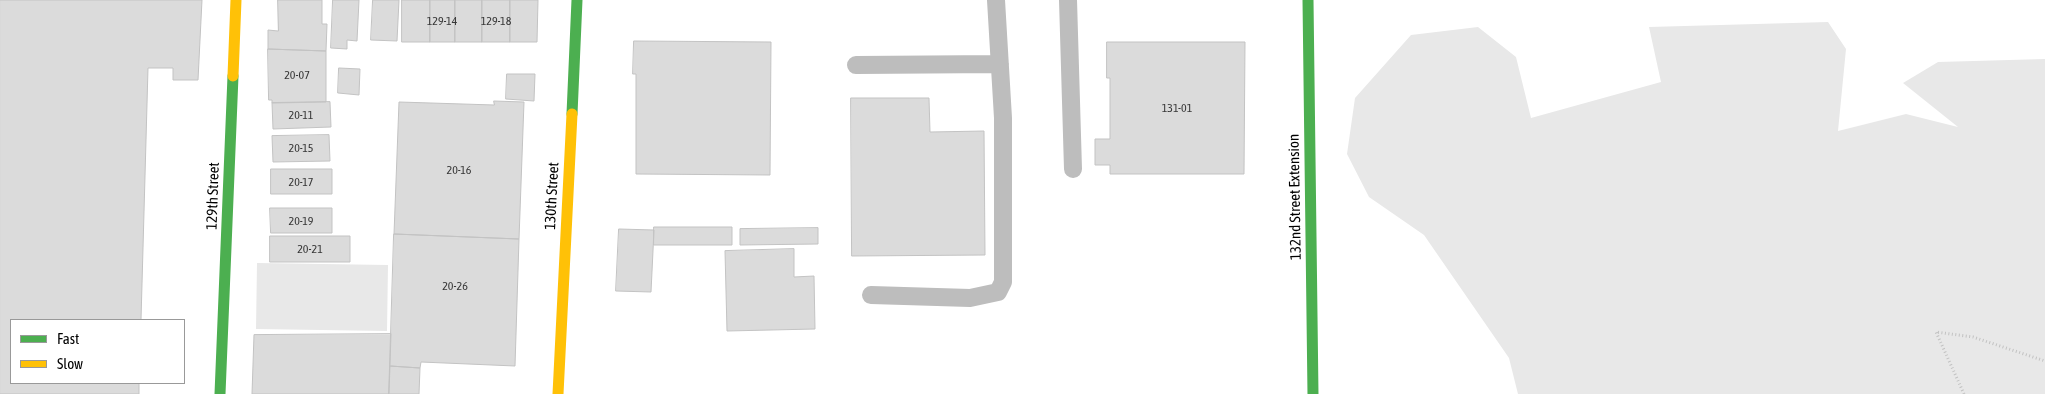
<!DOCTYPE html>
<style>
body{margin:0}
#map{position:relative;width:2045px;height:394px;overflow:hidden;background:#fff;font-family:"Asap Condensed",sans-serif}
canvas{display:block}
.legend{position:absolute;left:10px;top:319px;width:175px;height:65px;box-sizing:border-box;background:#fff;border:1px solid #999;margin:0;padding:6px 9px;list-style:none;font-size:15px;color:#000}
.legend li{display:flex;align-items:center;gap:10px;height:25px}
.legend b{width:25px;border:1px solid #999}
</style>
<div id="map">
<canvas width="2045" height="394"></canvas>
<ul class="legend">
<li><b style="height:6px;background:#4caf50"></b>Fast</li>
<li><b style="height:6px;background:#ffc107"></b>Slow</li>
</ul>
</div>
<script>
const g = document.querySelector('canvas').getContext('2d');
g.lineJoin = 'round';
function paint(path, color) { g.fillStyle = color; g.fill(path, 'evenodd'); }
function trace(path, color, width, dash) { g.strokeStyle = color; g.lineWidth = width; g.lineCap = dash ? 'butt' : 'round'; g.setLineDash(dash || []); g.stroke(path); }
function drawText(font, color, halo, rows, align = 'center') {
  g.font = font + ' "Asap Condensed",sans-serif'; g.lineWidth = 4; g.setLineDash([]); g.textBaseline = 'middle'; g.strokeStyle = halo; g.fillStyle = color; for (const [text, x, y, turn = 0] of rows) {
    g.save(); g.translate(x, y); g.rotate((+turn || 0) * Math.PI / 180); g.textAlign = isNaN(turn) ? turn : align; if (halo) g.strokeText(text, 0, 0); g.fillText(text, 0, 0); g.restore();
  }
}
paint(new Path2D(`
 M1828,22L1846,49L1838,131L1906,114L1958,127L1903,83L1938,62L2045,59V394H1518L1509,358L1424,235L1369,197L1347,154L1355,98L1411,35L1478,27L1516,57L1531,118L1661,82L1649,27Z
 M257,263L388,265L387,331L256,329Z`), '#e8e8e8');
const building = new Path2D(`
 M0,0H202L198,80H173V68H148L141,320H11V383H139V394H0Z
 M278,0H322V24H327L326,51L268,49V30L278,31Z
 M333,0H359L357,41L347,40V49L331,48Z
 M373,0H399L397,41L371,40Z
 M402,0H430V42H402Z
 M430,0H455V42H430Z
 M455,0H482V42H455Z
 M482,0H510V42H482Z
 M510,0H538L537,42H510Z
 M634,41L771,42L770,175L636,174V74H633Z
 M1107,42H1245L1244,174H1110V165H1095V139H1110V78H1107Z
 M268,49L326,51V102L272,103V100H269Z
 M339,68L360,69L359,95L338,93Z
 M507,74H535L534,101L506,99Z
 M851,98H929L930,132L984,131L985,255L852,256Z
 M494,101L524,102L519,239L394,234L399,102L494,105Z
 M330,102L331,127L273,129L272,103Z
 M329,135L330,161L273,162L272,136Z
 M271,169H332V194H271Z
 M270,208H332V233H271Z
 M654,227H732V245H654Z
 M818,228V244L740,245V229Z
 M619,229L654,230L651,292L616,291Z
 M394,234L519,239L515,366L421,362L420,368L390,366Z
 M270,236H350V262H270Z
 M794,249V277L814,276L815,329L727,331L725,251Z
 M391,334L389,394H252L254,335Z
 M390,366L420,368L419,394H389Z`);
paint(building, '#dbdbdb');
trace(building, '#c3c3c3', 1);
trace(new Path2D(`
 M1964,394L1936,332L1973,337L2045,361`), '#c2c2c2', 3, [1, 2.5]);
trace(new Path2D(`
 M1068,0L1073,169
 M856,65L1000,64
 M871,295L970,298L998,292L1003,282V118L996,0`), '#bdbdbd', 18);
trace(new Path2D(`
 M1308,0L1313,394
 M572,114L577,0
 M220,394L233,76`), '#4caf50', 11);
trace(new Path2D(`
 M233,76L236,0
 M558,394L572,114`), '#ffc107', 11);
drawText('12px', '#373737', null, [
 ["129-14",442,21],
 ["129-18",496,21],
 ["20-07",297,75],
 ["131-01",1177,108],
 ["20-11",301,115],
 ["20-15",301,148],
 ["20-16",459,170],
 ["20-17",301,182],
 ["20-19",301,221],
 ["20-21",310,249],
 ["20-26",455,286]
]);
drawText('15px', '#000', '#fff', [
 ["129th Street",213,196,-88],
 ["130th Street",552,196,-87],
 ["132nd Street Extension",1295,197,-91]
]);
</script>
